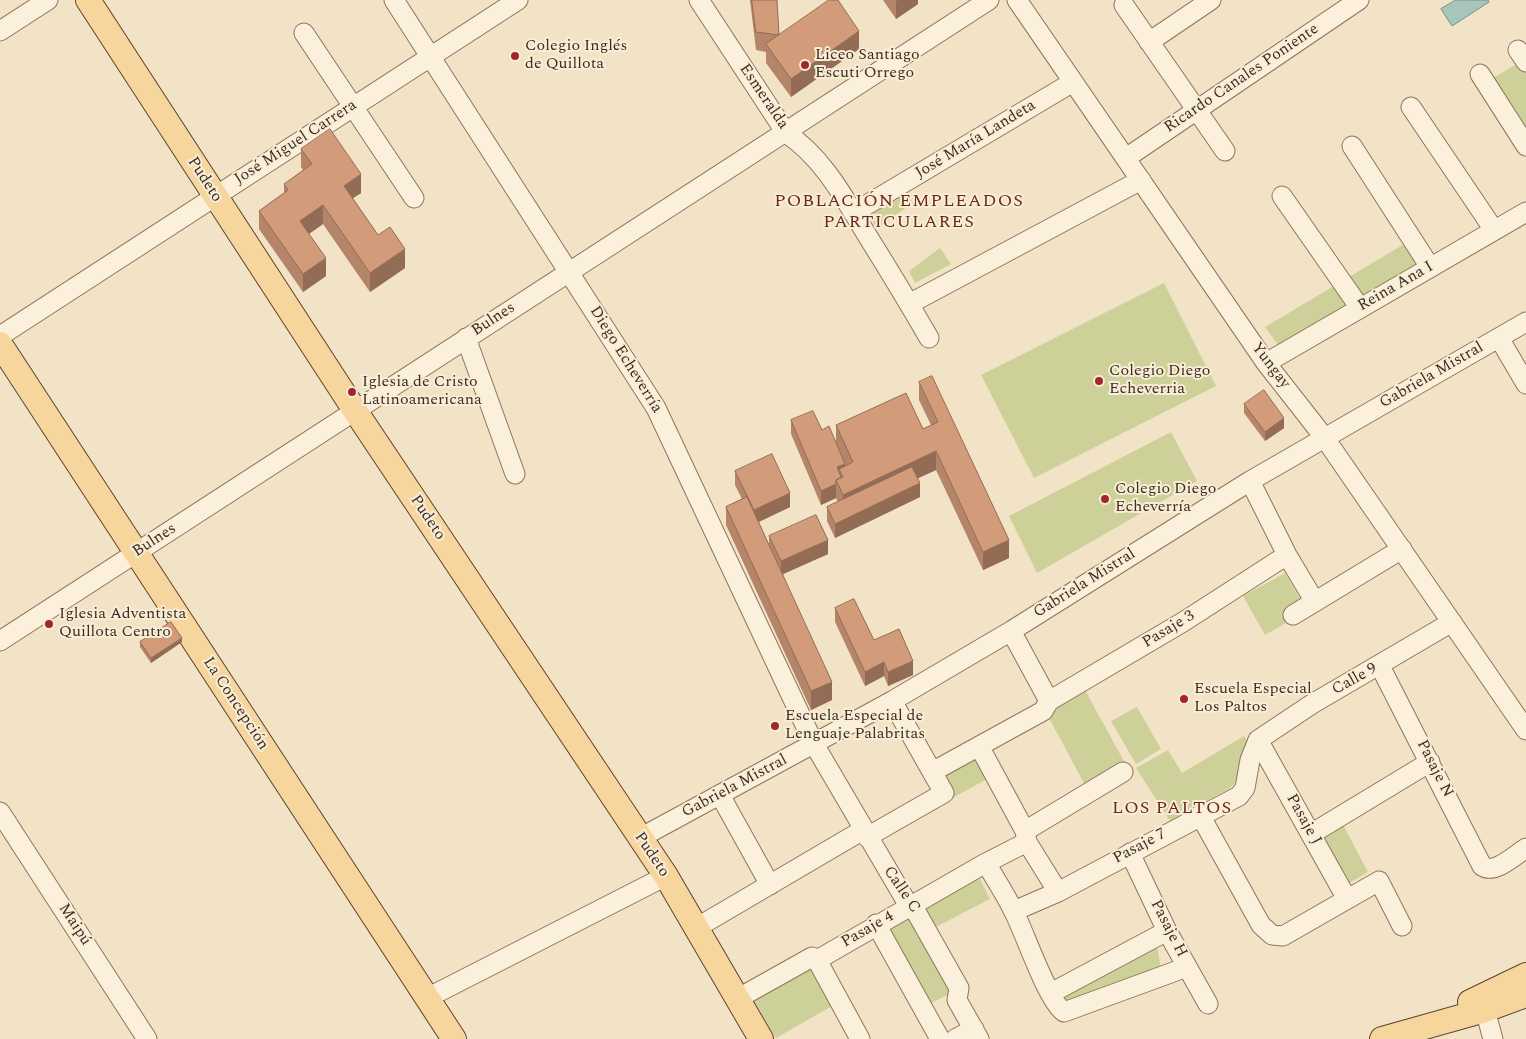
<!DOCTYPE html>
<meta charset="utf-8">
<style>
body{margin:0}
canvas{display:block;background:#f2e3c6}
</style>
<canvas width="1526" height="1039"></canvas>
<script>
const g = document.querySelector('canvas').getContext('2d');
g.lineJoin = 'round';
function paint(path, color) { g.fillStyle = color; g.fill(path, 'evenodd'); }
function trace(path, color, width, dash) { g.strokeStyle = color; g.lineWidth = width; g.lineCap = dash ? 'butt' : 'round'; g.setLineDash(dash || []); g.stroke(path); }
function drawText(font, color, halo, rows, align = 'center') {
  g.font = font + ' Spectral,serif'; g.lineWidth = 4; g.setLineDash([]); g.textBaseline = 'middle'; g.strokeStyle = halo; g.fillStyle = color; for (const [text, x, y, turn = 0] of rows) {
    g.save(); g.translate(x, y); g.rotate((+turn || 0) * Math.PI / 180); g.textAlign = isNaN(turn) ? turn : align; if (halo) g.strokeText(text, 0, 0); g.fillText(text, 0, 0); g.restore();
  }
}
paint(new Path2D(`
 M1520,62L1526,71V131L1493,78Z
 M906,192L913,203L877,228L868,216Z
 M1406,243L1420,262L1279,346L1265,327Z
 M940,248L951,264L915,283L909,271Z
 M1164,283L1216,386L1034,478L981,375Z
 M1171,432L1197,481L1037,573L1009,516Z
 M1285,573L1307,611L1265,635L1243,596Z
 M1085,690L1126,765L1086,787L1049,718L1054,708Z
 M1137,707L1161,749L1136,764L1111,721Z
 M1244,736L1249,744L1238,779L1230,788L1170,821L1136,768L1168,750L1182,773Z
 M975,754L989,778L883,836L942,784L938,775Z
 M1341,821L1368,872L1346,885L1317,835Z
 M978,875L990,899L932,929L919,907Z
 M912,911L957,990L925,1006L880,927Z
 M1156,940L1162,974L1073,1009L1055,994Z
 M811,959L834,1005L776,1038L750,994Z`), '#cdd199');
const water = new Path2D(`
 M1456,0H1488L1489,2L1452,26L1441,9Z`);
paint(water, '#a8c5bb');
trace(water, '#6e9489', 1);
const minor = new Path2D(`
 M394,0L656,408L814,744L909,906L915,910L959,988L957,1000L979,1039
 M699,0L786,133C824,158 846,201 870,240C890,272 910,305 929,338
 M1017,0L1266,363L1324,437L1526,730
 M1124,5L1225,151
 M0,31L48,0
 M304,33L414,198
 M1149,42L1211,0
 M1518,50L1526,62
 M1480,74L1526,146
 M1411,107L1494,230
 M1352,146L1430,267
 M1126,158L1359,0
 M1282,196L1360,308
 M853,213L1073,82
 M909,304L1141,180
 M0,336L518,0
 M466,338L515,474
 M1499,338L1526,384
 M1266,363L1526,212
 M1250,481L1287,555L1315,602
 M1293,615L1402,549
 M0,641L989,0
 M1380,666L1482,866C1495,875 1515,855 1526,848
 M1049,701L1183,622L1287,555
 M1258,740L1312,704L1452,622
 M1258,740L1347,899
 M979,746L1025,831L1027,842L1058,892
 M932,772L1043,711L1049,701L1011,631
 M720,795L770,885
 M0,812L147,1039
 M1200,815L1261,925L1272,935L1283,936L1379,881L1402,926
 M1025,831L1123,772
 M1311,834L1430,762
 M867,837L944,793L892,701
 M640,838L892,701L1011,631L1250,481L1526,322
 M1130,853L1167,931L1208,1004
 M984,864L989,868C997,882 1007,897 1014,912C1025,933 1048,1002 1064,1012L1187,967
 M1014,911L1058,892L1239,796L1245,788L1250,760L1258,740
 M876,924L940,1039
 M696,928L863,830
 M817,960L984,864L1027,842
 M817,960L860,1039
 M1051,993L1167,931
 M427,998L666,876
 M737,999L812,957L817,960
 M1485,1010L1493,1039
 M955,1039L974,1029`);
const major = new Path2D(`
 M88,0L354,409L666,876L761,1039
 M0,344L454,1039
 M1470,1002L1526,975
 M1382,1039L1485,1010L1526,995`);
trace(minor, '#8f745a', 21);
trace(major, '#5d422e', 26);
trace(minor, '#fbf0db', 19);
trace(major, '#f6d69d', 24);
paint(new Path2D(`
 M750,0H777L779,36L859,49L791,97L766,63V52L756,50Z
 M883,0H918V4L896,19Z
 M301,149L361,193L353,198L378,235L405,268L370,292L323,224L309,234L326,276L303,292L259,229V211L284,193V184L303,170L301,167Z
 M919,382L1009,558L983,570L936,470L918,478L920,497L835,538L827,521V507L838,502L836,498L821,505L791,434V420L822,430L836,441V425L923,429L931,425L919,400Z
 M1244,404L1284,428L1265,441L1244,413Z
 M735,471L790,507L759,522L769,545V536L828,554L783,574L832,700L811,710L726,525V507L742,499L735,485Z
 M835,608L874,640L913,675L888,686L884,676L865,686L835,622Z
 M140,642H182L151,663L140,647Z`), '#b58569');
paint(new Path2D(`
 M898,0H918V4L896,19V1Z
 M859,31V49L791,97V79Z
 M361,174V193L344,204V186Z
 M323,205V224L300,240V221Z
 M405,249V268L370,292V273Z
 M326,258V276L303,292V274Z
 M1284,418V428L1265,441V432Z
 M936,451V470L843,513V495Z
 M845,464V477H843L839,469V480L837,467Z
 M920,483V497L835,538V524Z
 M836,484V498L821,505V491Z
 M790,493V507L754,524V510Z
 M828,540V554L781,575V561Z
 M1009,540V558L983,570V552Z
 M182,638V642L151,663V658Z
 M913,661V675L888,686V672Z
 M884,662V676L865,686V672Z
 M832,682V700L811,710V691Z`), '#936c55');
const building = new Path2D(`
 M752,0H777L779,35L756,32Z
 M829,0H838L859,31L791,79L766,44Z
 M330,129L361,174L344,186L378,235L390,227L405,249L370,273L323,205L300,221L326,258L303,274L259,211L288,190L284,184L312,164L301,149Z
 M932,376L1009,540L983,552L936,451L843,495L836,480L843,477L839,469L853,462L836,425L906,393L923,429L938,422L919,382Z
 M1264,390L1284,418L1265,432L1244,404Z
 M813,411L822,430L829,426L845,464L837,467L841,477L836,480V484L821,491L791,420Z
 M772,454L790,493L754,510L735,471Z
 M912,467L920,483L835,524L827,507Z
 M747,497L832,682L811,691L726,507Z
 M816,515L828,540L781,561L769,536Z
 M854,599L874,640L899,629L913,661L888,672L884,662L865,672L835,608Z
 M171,622L182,638L151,658L140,642Z`);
paint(building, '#d29b7a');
trace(building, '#936c55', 1);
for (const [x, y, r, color] of [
 [515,56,5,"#a3252c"],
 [805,65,5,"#a3252c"],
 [1099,381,5,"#a3252c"],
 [352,392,5,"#a3252c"],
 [1105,499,5,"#a3252c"],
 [49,624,5,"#a3252c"],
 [1184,699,5,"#a3252c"],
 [775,726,5,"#a3252c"]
]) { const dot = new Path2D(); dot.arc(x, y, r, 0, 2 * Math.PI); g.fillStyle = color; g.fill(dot); trace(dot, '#f8edd7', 2); }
drawText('16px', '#3e2d1f', '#f8edd7', [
 ["Colegio Inglés",525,47],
 ["de Quillota",525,65],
 ["Liceo Santiago",815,56],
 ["Escuti Orrego",815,74],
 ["Colegio Diego",1109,372],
 ["Echeverria",1109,390],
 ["Iglesia de Cristo",362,383],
 ["Latinoamericana",362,401],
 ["Colegio Diego",1115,490],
 ["Echeverría",1115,508],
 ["Iglesia Adventista",59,615],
 ["Quillota Centro",59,633],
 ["Escuela Especial",1194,690],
 ["Los Paltos",1194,708],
 ["Escuela Especial de",785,717],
 ["Lenguaje Palabritas",785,735]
], 'left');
drawText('16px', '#3e2d1f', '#f8edd7', [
 ["Ricardo Canales Poniente",1242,79,-34],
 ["Esmeralda",763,97,56],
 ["José María Landeta",976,140,-31],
 ["José Miguel Carrera",296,143,-33],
 ["Pudeto",204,180,57],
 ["Reina Ana I",1396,287,-30],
 ["Bulnes",494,320,-33],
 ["Diego Echeverría",625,360,58],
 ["Yungay",1270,366,53],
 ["Gabriela Mistral",1432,376,-30],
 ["Pudeto",427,518,56],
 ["Bulnes",155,541,-33],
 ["Gabriela Mistral",1085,584,-32],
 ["Pasaje 3",1169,630,-31],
 ["Calle 9",1355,680,-29],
 ["La Concepción",235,704,57],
 ["Pasaje N",1434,769,63],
 ["Gabriela Mistral",735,787,-28],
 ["Pasaje J",1303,820,61],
 ["Pasaje 7",1140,847,-28],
 ["Pudeto",651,855,56],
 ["Calle C",901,890,56],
 ["Maipú",74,925,57],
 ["Pasaje H",1168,929,63],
 ["Pasaje 4",868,930,-30]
]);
g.letterSpacing = '1px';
drawText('18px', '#6e291b', '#f8edd7', [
 ["POBLACIÓN EMPLEADOS",899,202],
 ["PARTICULARES",899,223],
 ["LOS PALTOS",1172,809]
]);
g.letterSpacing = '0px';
</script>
